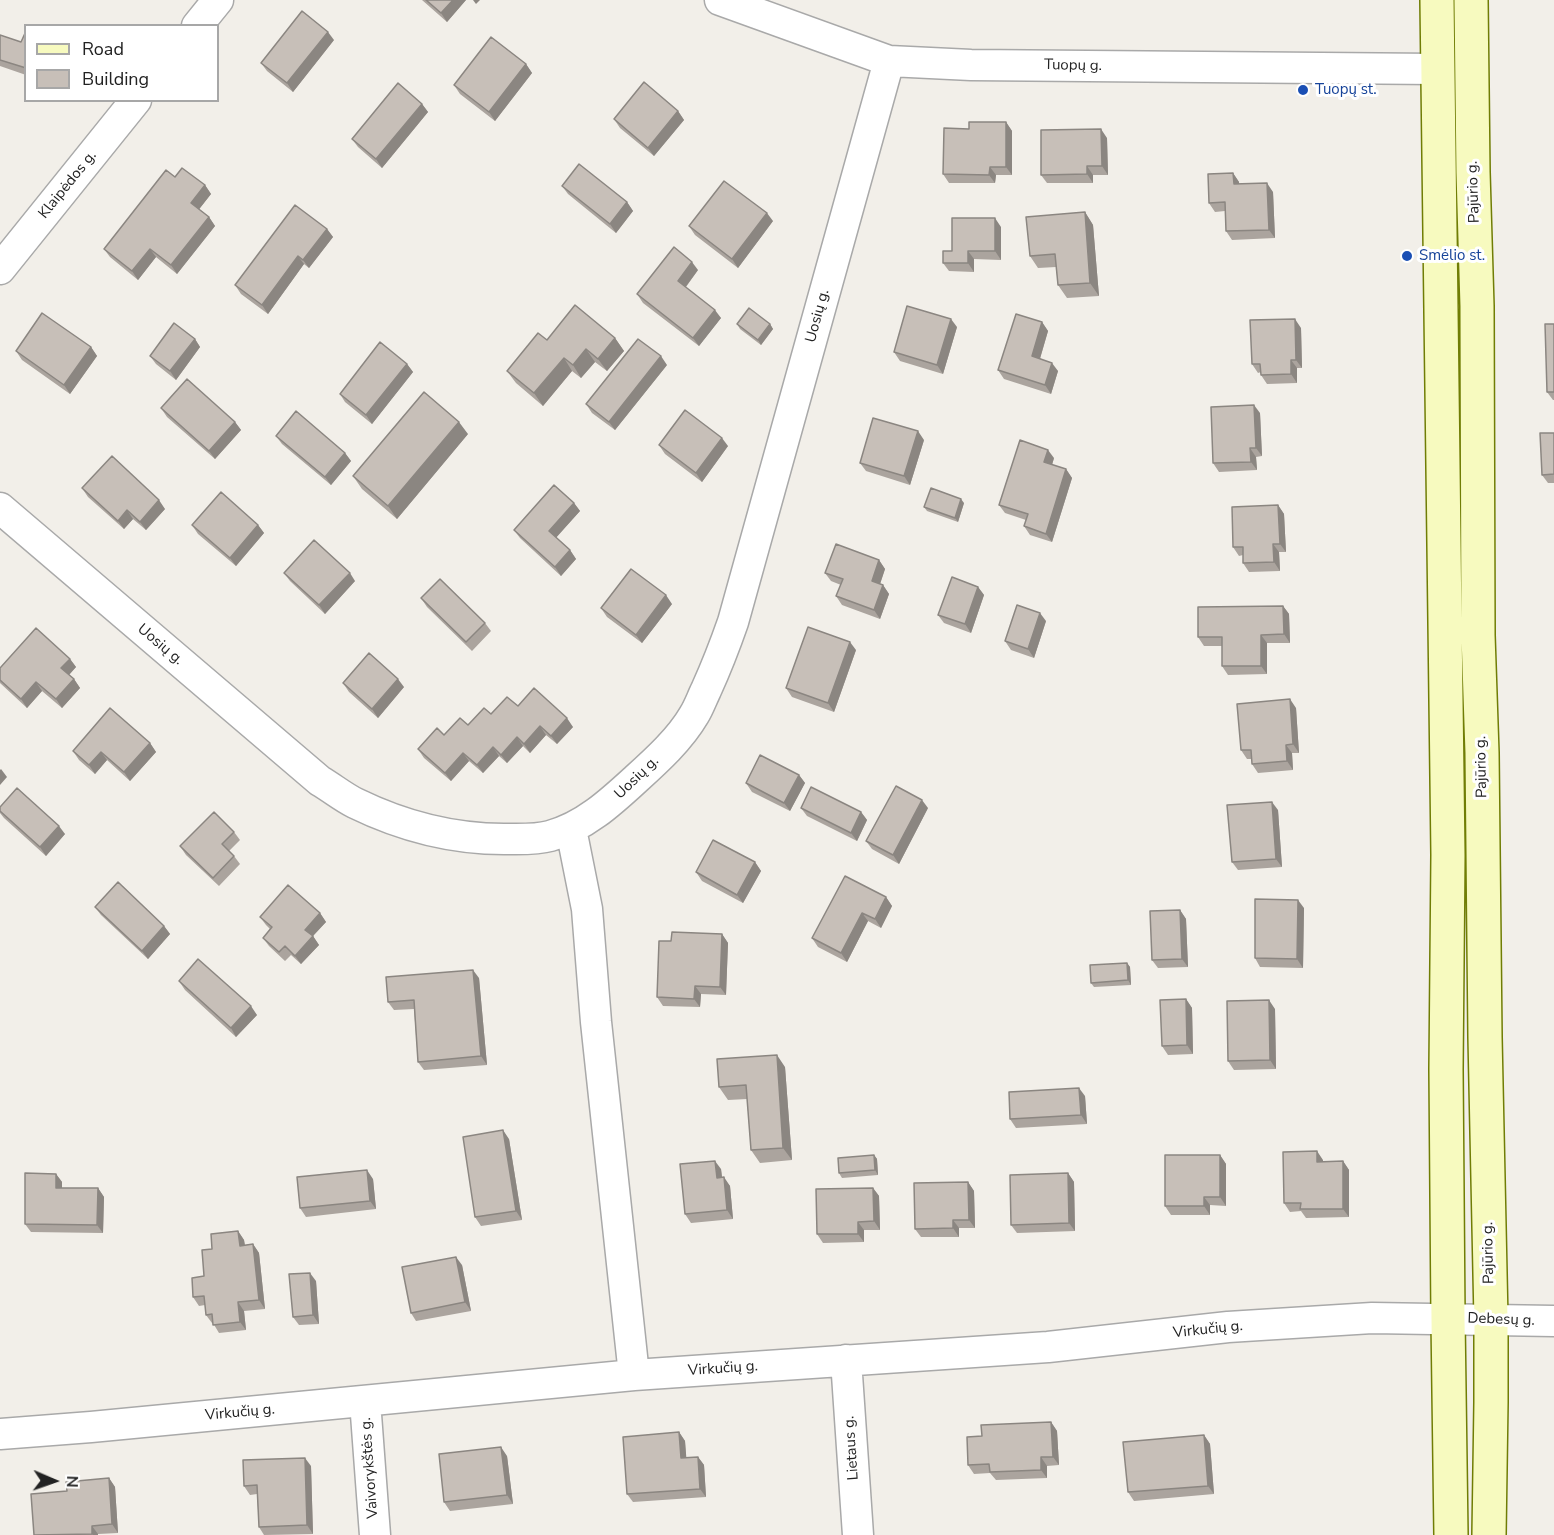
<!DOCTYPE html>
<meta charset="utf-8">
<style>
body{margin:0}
#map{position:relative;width:1554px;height:1535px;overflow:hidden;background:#f2efe9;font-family:"Nunito Sans",sans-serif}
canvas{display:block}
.legend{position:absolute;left:24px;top:24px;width:195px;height:78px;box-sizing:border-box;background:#fff;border:2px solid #a7a7a7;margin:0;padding:8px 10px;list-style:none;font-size:18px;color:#222}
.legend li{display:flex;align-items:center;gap:12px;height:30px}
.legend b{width:30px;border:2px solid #a7a7a7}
.north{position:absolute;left:24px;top:1451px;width:60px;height:60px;-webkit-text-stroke:4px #fff;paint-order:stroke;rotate:92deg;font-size:16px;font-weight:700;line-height:24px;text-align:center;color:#222}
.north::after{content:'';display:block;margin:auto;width:21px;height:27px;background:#222;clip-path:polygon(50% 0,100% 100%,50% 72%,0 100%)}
</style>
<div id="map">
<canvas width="1554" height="1535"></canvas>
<ul class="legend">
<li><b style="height:8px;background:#f7fabf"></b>Road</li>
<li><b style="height:16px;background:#c7bfb8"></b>Building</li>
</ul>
<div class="north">N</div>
</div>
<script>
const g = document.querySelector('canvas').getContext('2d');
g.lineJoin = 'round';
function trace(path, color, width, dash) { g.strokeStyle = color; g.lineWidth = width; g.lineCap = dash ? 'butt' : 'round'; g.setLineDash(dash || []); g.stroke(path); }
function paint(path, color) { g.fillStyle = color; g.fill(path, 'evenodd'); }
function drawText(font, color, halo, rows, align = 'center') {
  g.font = font + ' "Nunito Sans",sans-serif'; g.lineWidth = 6; g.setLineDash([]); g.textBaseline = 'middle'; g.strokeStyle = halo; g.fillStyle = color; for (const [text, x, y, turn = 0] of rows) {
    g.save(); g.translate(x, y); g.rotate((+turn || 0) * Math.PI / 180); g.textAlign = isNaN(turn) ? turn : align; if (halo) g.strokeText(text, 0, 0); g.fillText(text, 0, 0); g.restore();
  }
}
const street = new Path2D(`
 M720,0L889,61L971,65L1437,69
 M197,26L218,0
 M0,269L136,100
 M0,508L320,781C332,788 343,797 355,803C402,826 452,839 504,839C519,839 536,840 550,836C584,827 611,802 636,779C657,760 680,739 694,715C699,707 702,698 706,690C716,668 725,645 733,622L889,61
 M571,829L587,909L596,1022L634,1375
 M846,1360L858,1535
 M365,1401L375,1535
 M0,1434L91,1427L634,1375L1048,1347L1228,1327L1372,1318L1554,1321`);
const secondary = new Path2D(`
 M1437,0L1448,855L1446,1069L1448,1319L1451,1535
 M1471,0L1473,172L1477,306L1478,635L1482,753L1485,1037L1491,1320V1402L1489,1535`);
trace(street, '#a9a9a9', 33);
trace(secondary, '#707d05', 36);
trace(street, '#fff', 30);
trace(secondary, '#f7fabf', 33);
paint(new Path2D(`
 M422,0H466L447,22Z
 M26,31V75L0,66V35L21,42Z
 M334,40L293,92L267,71L261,63Z
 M526,64L532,73L495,121L460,94L454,85Z
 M422,104L428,112L382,168L358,147L352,139Z
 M678,111L684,120L654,156L620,128L614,119Z
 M1006,122L1012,131V175H996L995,183H949L943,174L969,129Z
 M1107,138L1108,175H1093V183H1047L1041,175Z
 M1233,173L1239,182V184L1273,192L1275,238L1232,240L1226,231L1225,211L1215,212L1209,203Z
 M175,177L205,185L211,194L199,209L209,217L215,226L177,274L156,257L138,280L110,257L104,249Z
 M562,186L627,202L633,211L616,233L568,194Z
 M1085,212L1093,225L1099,296L1067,298L1058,285L1056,267L1038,268L1030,256Z
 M773,221L738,268L695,235L689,226Z
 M1001,227V260L974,259V272L949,271L943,263L952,251Z
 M327,229L333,237L309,268L304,264L268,314L241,294L235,285Z
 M698,270L686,287L721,318L699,346L643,303L637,294Z
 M1042,322L1048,331L1040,359L1058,371L1051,394L1004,379L998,370Z
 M737,324H770L773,329L761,345L740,329Z
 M1554,324V400H1553L1547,392Z
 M957,327L943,374L900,361L894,352Z
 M1301,328L1302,368H1297V383L1267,384L1261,375V372L1258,373L1252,364Z
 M615,338L624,351L607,371L595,362L581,378L572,371L543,406L516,383L507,371L547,340Z
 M195,339L200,347L176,380L156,364L150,356Z
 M91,347L97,356L70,394L22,360L16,351Z
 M407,364L413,372L372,424L345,402L340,394Z
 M667,365L615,430L592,413L586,404Z
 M161,408L235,422L241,430L215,459L167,417Z
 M1260,413L1262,456L1256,457L1257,470L1219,472L1213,463Z
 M1554,433V483H1548L1542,475Z
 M468,434L397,519L362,489L353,476Z
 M276,436L345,453L351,461L331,485L282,444Z
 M924,440L910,485L866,471L860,463Z
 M659,445L728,446L702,482L665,454Z
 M1054,458L1052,465L1066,469L1072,478L1052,542L1030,535L1024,526L1026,520L1005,513L999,505Z
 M82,488L165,509L146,530L133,519L124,529L88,497Z
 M574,503L580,511L556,537L570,550L576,559L561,576L520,538L514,530Z
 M964,503L958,522L927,511L924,507Z
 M1278,505L1284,514L1286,552H1279L1280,571L1249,572L1243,563V555L1239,556L1233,547Z
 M192,525H258L264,533L236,566L198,534Z
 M879,560L885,569L880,584L883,585L889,594L880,619L842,605L836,596L841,585L831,581L825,573Z
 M284,573L355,581L325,614L290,581Z
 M978,587L984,595L971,633L944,623L938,615Z
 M421,598L485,623L491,631L472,651L427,607Z
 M672,604L642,643L607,617L601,608Z
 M1283,606L1289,614L1290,643H1267V674L1228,675L1222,666V646H1204L1198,637Z
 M1046,621L1034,658L1011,650L1005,641Z
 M856,650L834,712L792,697L786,688Z
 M70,659L76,667L69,675L74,679L80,688L62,708L42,691L27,708L0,683V668Z
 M343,683L404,687L378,718L349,692Z
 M518,706L573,727L557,744L546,735L530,753L523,746L507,763L499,756L483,773L469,761L451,781L424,758L418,749L444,735L491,714Z
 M1296,708L1299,753H1292L1293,770L1258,773L1252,764V759H1247L1241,750Z
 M150,743L156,752L130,781L107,760L95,774L79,760L73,751Z
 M799,775L805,783L790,811L752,792L746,783Z
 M0,807L65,834L46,856L4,818L0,813Z
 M801,808L861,812L867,820L857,841L807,816Z
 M928,808L899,864L872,849L866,841Z
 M1278,810L1282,867L1238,870L1232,862Z
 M234,832L240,840L229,851L234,856L240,864L219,886L186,855L180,846Z
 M755,862L761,871L743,903L702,881L696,872Z
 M886,897L892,906L881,928L868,921L847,962L818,947L812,938Z
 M95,907L164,926L170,934L148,959L101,915Z
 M1304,908L1303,968L1260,967L1255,958Z
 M1180,910L1186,919L1188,967L1158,968L1152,960Z
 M320,913L326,922L313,936L319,945L301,964L291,955L285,961L269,946L263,938L270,929L266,925L260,917Z
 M722,934L728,943L726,995L701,994L700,1007L663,1006L657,997L671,941Z
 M1127,963L1130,967L1131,985L1094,987L1091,983Z
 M479,978L487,1065L424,1070L418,1062L414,1009L394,1010L388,1002Z
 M179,981L257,1015L236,1037L185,990Z
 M1186,999L1192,1008L1193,1054L1168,1055L1162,1046Z
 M1275,1009L1276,1069L1234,1070L1228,1061Z
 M785,1067L792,1160L760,1163L751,1150L747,1099L728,1100L719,1087Z
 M1085,1096L1087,1124L1016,1128L1010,1119Z
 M509,1139L522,1220L481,1226L475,1217Z
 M874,1155L877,1159L878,1175L842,1178L839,1173Z
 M1220,1155L1226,1164V1206L1210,1205V1215H1171L1165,1206Z
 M1323,1160V1161H1343L1349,1170V1217L1306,1218L1301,1211L1290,1212L1284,1203Z
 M721,1169L722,1177L730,1186L733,1219L691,1223L685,1214Z
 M1068,1173L1074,1182L1075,1231L1017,1233L1011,1225Z
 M56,1174L62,1182V1188H98L104,1197L103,1233L31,1232L25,1224Z
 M373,1179L376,1209L306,1217L300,1208Z
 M968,1182L974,1191L975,1228H959V1237H921L915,1229Z
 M873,1188L879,1196L880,1230H864V1242L823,1243L817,1234Z
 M238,1231L244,1240L245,1245L253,1244L259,1253L265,1309L244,1311L246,1330L219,1333L213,1323H212L206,1315L205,1305L199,1306L193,1297L204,1276L212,1249Z
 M462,1265L471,1311L416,1321L411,1313Z
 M316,1281L319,1324L299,1325L293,1317Z
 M1051,1422L1057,1431L1059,1465L1047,1466V1478L996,1480L990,1473L974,1474L968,1465L982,1436Z
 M679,1432L685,1441L686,1457H698L704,1465L706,1497L633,1502L627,1494Z
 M1204,1435L1210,1444L1214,1494L1134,1501L1128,1492Z
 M507,1456L513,1504L450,1511L444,1502Z
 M311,1466L313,1534L264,1535L259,1527L257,1494L250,1495L244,1486Z
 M109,1478L115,1487L118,1533L98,1534V1535H34L67,1491Z`), '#aba49e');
paint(new Path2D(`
 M453,0H466L447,22L441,13Z
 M473,0H480L476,4Z
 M328,32L334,40L293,92L287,83Z
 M526,64L532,73L495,121L489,112Z
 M422,104L428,112L382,168L376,159Z
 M678,111L684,120L654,156L648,148Z
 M1006,122L1012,131V175L1006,167Z
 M1101,129L1107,138L1108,175L1102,166Z
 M1087,166L1093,175V183L1087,174Z
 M990,167L996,175L995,183L989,175Z
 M1233,173L1239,182L1240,193L1234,184Z
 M1267,183L1273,192L1275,238L1269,230Z
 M205,185L211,194L197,212L191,203Z
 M627,202L633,211L616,233L610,224Z
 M1085,212L1093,225L1099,296L1090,283Z
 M767,213L773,221L738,268L732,259Z
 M209,217L215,226L177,274L171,265Z
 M995,218L1001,227V260L995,251Z
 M327,229L333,237L309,268L303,260Z
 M150,249L156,257L138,280L132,271Z
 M968,251L974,259V272L968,263Z
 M298,256L304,264L268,314L262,305Z
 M692,262L698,270L684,289L678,281Z
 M715,310L721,318L699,346L693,338Z
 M951,319L957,327L943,374L937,365Z
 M1295,319L1301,328L1302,368L1296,360Z
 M1042,322L1048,331L1038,365L1032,356Z
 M770,324L773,329L761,345L758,340Z
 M615,338L624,351L607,371L598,359Z
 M195,339L200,347L176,380L170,371Z
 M91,347L97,356L70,394L64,385Z
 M586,349L595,362L581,378L573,365Z
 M661,356L667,365L615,430L609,422Z
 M564,358L572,371L543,406L534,393Z
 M1291,360L1297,368V383L1291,374Z
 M1052,363L1058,371L1051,394L1045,385Z
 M407,364L413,372L372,424L366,415Z
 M1254,405L1260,413L1262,456L1256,448Z
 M235,422L241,430L215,459L209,451Z
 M459,422L468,434L397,519L388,506Z
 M918,431L924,440L910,485L904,476Z
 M722,438L728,446L702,482L696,473Z
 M1250,448L1256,457L1257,470L1251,462Z
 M1048,450L1054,458L1050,471L1044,462Z
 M345,453L351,461L331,485L325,477Z
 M1066,469L1072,478L1052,542L1046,534Z
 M961,499L964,503L958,522L955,518Z
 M159,500L165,509L146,530L140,522Z
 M574,503L580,511L555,539L549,531Z
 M1278,505L1284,514L1286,552L1280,544Z
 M127,510L133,519L124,529L118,521Z
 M258,525L264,533L236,566L230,558Z
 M1273,544L1279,552L1280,571L1274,562Z
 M570,550L576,559L561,576L555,567Z
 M879,560L885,569L878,590L872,581Z
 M350,573L355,581L325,614L319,605Z
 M883,585L889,594L880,619L874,610Z
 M978,587L984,595L971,633L965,624Z
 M666,595L672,604L642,643L636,635Z
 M1283,606L1289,614L1290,643L1284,634Z
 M1040,613L1046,621L1034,658L1028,649Z
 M1261,635L1267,643V674L1261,666Z
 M850,642L856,650L834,712L828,703Z
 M70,659L76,667L67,677L61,668Z
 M74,679L80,688L62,708L56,699Z
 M398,679L404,687L378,718L372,709Z
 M36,682L42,691L27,708L21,699Z
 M1290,699L1296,708L1299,753L1293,744Z
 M567,718L573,727L557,744L551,736Z
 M540,726L546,735L530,753L524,744Z
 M517,737L523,746L507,763L501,755Z
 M150,743L156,752L130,781L124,772Z
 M1286,745L1292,753L1293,770L1287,761Z
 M493,747L499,756L483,773L477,765Z
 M101,752L107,760L95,774L89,765Z
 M463,753L469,761L451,781L445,773Z
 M1,769L7,777L0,785V770Z
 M799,775L805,783L790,811L784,803Z
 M922,800L928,808L899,864L893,855Z
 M1272,802L1278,810L1282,867L1276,859Z
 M861,812L867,820L857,841L851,833Z
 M59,826L65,834L46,856L40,847Z
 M755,862L761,871L743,903L737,895Z
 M886,897L892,906L881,928L875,919Z
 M1298,900L1304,908L1303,968L1297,959Z
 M1180,910L1186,919L1188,967L1182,959Z
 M320,913L326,922L311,938L305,930Z
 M862,913L868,921L847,962L841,953Z
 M164,926L170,934L148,959L142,951Z
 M722,934L728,943L726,995L720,987Z
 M313,936L319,945L301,964L295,956Z
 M1127,963L1130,967L1131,985L1128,980Z
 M473,970L479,978L487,1065L481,1056Z
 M695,986L701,994L700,1007L694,999Z
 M1186,999L1192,1008L1193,1054L1187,1045Z
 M1269,1000L1275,1009L1276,1069L1270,1060Z
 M251,1006L257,1015L236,1037L231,1028Z
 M777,1055L785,1067L792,1160L783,1148Z
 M1079,1088L1085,1096L1087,1124L1081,1115Z
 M503,1130L509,1139L522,1220L516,1211Z
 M1317,1151L1323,1160V1170L1317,1162Z
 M874,1155L877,1159L878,1175L875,1170Z
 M1220,1155L1226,1164V1206L1220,1197Z
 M715,1161L721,1169L723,1186L717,1178Z
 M1343,1161L1349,1170V1217L1343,1209Z
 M367,1170L373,1179L376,1209L370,1201Z
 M1068,1173L1074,1182L1075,1231L1069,1223Z
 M56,1174L62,1182V1196L56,1188Z
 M724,1177L730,1186L733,1219L727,1210Z
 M968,1182L974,1191L975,1228L969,1220Z
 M98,1188L104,1197L103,1233L97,1225Z
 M873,1188L879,1196L880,1230L874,1221Z
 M1204,1197L1210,1205V1215L1204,1206Z
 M953,1220L959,1228V1237L953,1228Z
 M858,1222L864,1230V1242L858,1234Z
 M238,1231L244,1240L246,1254L240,1246Z
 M253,1244L259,1253L265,1309L259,1300Z
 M456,1257L462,1265L471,1311L465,1302Z
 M310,1273L316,1281L319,1324L313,1315Z
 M238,1302L244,1311L246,1330L240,1322Z
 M1051,1422L1057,1431L1059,1465L1053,1457Z
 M679,1432L685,1441L687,1466L681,1458Z
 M1204,1435L1210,1444L1214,1494L1208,1486Z
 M501,1447L507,1456L513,1504L507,1495Z
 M698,1457L704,1465L706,1497L700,1489Z
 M1041,1457L1047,1466V1478L1041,1470Z
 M305,1458L311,1466L313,1534L307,1525Z
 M109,1478L115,1487L118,1533L112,1524Z
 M92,1526L98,1534V1535H93L92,1534Z`), '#8b8681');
const building = new Path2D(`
 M426,0H453L441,13Z
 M302,11L328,32L287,83L261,63Z
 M26,31V68L0,60V35L21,42Z
 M491,37L526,64L489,112L454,85Z
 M644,82L678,111L648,148L614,119Z
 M398,83L422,104L376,159L352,139Z
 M969,122H1006V167H990L989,175L943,174L944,128L969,129Z
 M1101,129L1102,166H1087V174L1041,175V130Z
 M579,164L627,202L610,224L562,186Z
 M182,168L205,185L191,203L209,217L171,265L150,249L132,271L104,249L166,170L175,177Z
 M1233,173L1234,184L1267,183L1269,230L1226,231L1225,202L1209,203L1208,174Z
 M724,181L767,213L732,259L689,226Z
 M295,205L327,229L303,260L298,256L262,305L235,285Z
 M1085,212L1090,283L1058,285L1055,254L1030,256L1026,217Z
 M952,218H995V251H968V263H943V251H952Z
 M674,247L692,262L678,281L715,310L693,338L637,294Z
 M575,305L615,338L598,359L586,349L573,365L564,358L534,393L507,371L538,333L547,340Z
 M907,306L951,319L937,365L894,352Z
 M749,308L770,324L758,340L737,324Z
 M42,313L91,347L64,385L16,351Z
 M1016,314L1042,322L1032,356L1052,363L1045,385L998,370Z
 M1295,319L1296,360H1291V374L1261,375L1260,364H1252L1250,320Z
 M174,323L195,339L170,371L150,356Z
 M1545,324H1554V392H1547Z
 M638,339L661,356L609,422L586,404Z
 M380,342L407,364L366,415L340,394Z
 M187,379L235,422L209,451L161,408Z
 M424,392L459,422L388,506L353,476Z
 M1254,405L1256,448H1250L1251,462L1213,463L1211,407Z
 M685,410L722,438L696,473L659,445Z
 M296,411L345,453L325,477L276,436Z
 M873,418L918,431L904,476L860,463Z
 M1540,433H1554V474L1542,475Z
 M1020,440L1048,450L1044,462L1066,469L1046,534L1024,526L1028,514L999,505Z
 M112,456L159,500L140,522L127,510L118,521L82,488Z
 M554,485L574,503L549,531L570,550L555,567L514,530Z
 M931,488L961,499L955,518L924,507Z
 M221,492L258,525L230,558L192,525Z
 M1278,505L1280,544H1273L1274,562L1243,563V547H1233L1232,507Z
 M314,540L350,573L319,605L284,573Z
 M836,544L879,560L872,581L883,585L874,610L836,596L843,579L825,573Z
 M631,569L666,595L636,635L601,608Z
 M952,577L978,587L965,624L938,615Z
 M440,579L485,623L466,642L421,598Z
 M1017,605L1040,613L1028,649L1005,641Z
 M1283,606L1284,634L1261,635V666H1222V637H1198V607Z
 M808,627L850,642L828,703L786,688Z
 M36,628L70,659L61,668L74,679L56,699L36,682L21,699L0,680V668Z
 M369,653L398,679L372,709L343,683Z
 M534,688L567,718L551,736L540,726L524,744L517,737L501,755L493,747L477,765L463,753L445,773L418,749L437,728L444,735L460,718L468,725L484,708L491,714L507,697L518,706Z
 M1290,699L1293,744L1286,745L1287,761L1252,764L1251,750H1241L1237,704Z
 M110,708L150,743L124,772L101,752L89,765L73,751Z
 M760,755L799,775L784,803L746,783Z
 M896,786L922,800L893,855L866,841Z
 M811,787L861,812L851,833L801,808Z
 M17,788L59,826L40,847L0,811V807Z
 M1272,802L1276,859L1232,862L1227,805Z
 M214,812L234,832L222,844L234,856L213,878L180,846Z
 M713,840L755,862L737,895L696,872Z
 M845,876L886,897L875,919L862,913L841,953L812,938Z
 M118,882L164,926L142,951L95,907Z
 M288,885L320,913L305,930L313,936L295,956L285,946L279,952L263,938L272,927L260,917Z
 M1255,899L1298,900L1297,959L1255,958Z
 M1180,910L1182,959L1152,960L1150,911Z
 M672,932L722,934L720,987L695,986L694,999L657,997L659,941H671Z
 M198,959L251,1006L231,1028L179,981Z
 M1127,963L1128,980L1091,983L1090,965Z
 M473,970L481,1056L418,1062L414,1000L388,1002L386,977Z
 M1186,999L1187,1045L1162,1046L1160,1000Z
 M1269,1000L1270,1060L1228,1061L1227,1001Z
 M777,1055L783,1148L751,1150L746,1085L719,1087L717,1059Z
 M1079,1088L1081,1115L1010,1119L1009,1092Z
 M503,1130L516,1211L475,1217L463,1137Z
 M1317,1151V1162L1343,1161V1209H1300L1301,1203H1284L1283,1152Z
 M874,1155L875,1170L839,1173L838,1158Z
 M1165,1155H1220V1197H1204V1206H1165Z
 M715,1161L717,1178L724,1177L727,1210L685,1214L680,1164Z
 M367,1170L370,1201L300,1208L297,1177Z
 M25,1173L56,1174V1188H98L97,1225L25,1224Z
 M1068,1173L1069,1223L1011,1225L1010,1175Z
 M968,1182L969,1220H953V1228L915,1229L914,1183Z
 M873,1188L874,1221L858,1222V1234H817L816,1189Z
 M238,1231L240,1246L253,1244L259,1300L238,1302L240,1322L213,1325L212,1314L206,1315L204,1296L193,1297L192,1278L204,1276L202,1250L212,1249L211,1234Z
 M456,1257L465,1302L411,1313L402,1267Z
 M310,1273L313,1315L293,1317L289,1274Z
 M1051,1422L1053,1457H1041V1470L990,1472L989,1464L968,1465L967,1437L982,1436L981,1425Z
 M679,1432L681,1458L698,1457L700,1489L627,1494L623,1437Z
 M1204,1435L1208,1486L1128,1492L1123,1442Z
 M501,1447L507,1495L444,1502L439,1454Z
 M305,1458L307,1525L259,1527L257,1485L244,1486L243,1460Z
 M109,1478L112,1524L92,1526V1534L34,1535L31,1494L67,1491L66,1482Z`);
paint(building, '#c7bfb8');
trace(building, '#8b8681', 1.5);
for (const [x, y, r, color] of [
 [1303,90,6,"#1a4fb4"],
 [1407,256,6,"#1a4fb4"]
]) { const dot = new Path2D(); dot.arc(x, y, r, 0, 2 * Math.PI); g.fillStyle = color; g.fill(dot); trace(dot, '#fff', 2); }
drawText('15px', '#222', '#fff', [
 ["Tuopų g.",1073,66,1],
 ["Klaipėdos g.",68,185,-51],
 ["Pajūrio g.",1474,192,-92],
 ["Uosių g.",818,316,-75],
 ["Uosių g.",160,645,40],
 ["Pajūrio g.",1482,767,-91],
 ["Uosių g.",637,778,-44],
 ["Pajūrio g.",1489,1253,-91],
 ["Debesų g.",1501,1320,2],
 ["Virkučių g.",1208,1330,-6],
 ["Virkučių g.",723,1369,-4],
 ["Virkučių g.",240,1413,-5],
 ["Lietaus g.",852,1448,-94],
 ["Vaivorykštės g.",370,1468,-94]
]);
drawText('15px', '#164399', '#fff', [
 ["Tuopų st.",1315,90],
 ["Smėlio st.",1419,256]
], 'left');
</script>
